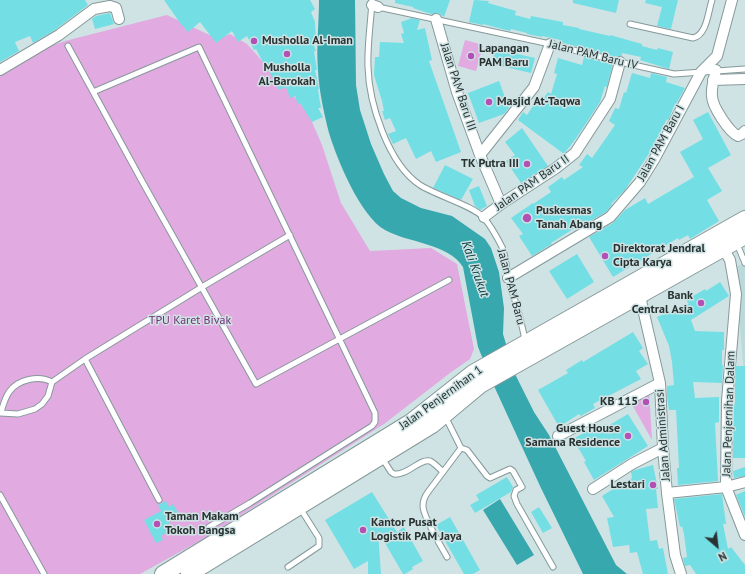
<!DOCTYPE html>
<style>
body{margin:0}
#map{position:relative;width:745px;height:574px;overflow:hidden;background:#cfe3e4;font-family:"PT Sans",sans-serif}
canvas{display:block}
.north{position:absolute;left:697px;top:526px;width:40px;height:40px;-webkit-text-stroke:3px #cfe3e4;paint-order:stroke;rotate:152deg;font-size:11px;font-weight:700;line-height:16px;text-align:center;color:#293131}
.north::after{content:'';display:block;margin:auto;width:14px;height:18px;background:#293131;clip-path:polygon(50% 0,100% 100%,50% 72%,0 100%)}
</style>
<div id="map">
<canvas width="745" height="574"></canvas>
<div class="north">N</div>
</div>
<script>
const g = document.querySelector('canvas').getContext('2d');
g.lineJoin = 'round';
function paint(path, color) { g.fillStyle = color; g.fill(path, 'evenodd'); }
function trace(path, color, width, dash) { g.strokeStyle = color; g.lineWidth = width; g.lineCap = dash ? 'butt' : 'round'; g.setLineDash(dash || []); g.stroke(path); }
function drawText(font, color, halo, rows, align = 'center') {
  g.font = font + ' "PT Sans",sans-serif'; g.lineWidth = 3; g.setLineDash([]); g.textBaseline = 'middle'; g.strokeStyle = halo; g.fillStyle = color; for (const [text, x, y, turn = 0] of rows) {
    g.save(); g.translate(x, y); g.rotate((+turn || 0) * Math.PI / 180); g.textAlign = isNaN(turn) ? turn : align; if (halo) g.strokeText(text, 0, 0); g.fillText(text, 0, 0); g.restore();
  }
}
paint(new Path2D(`
 M745,262V386L735,268Z`), '#bbd9db');
paint(new Path2D(`
 M167,15L218,39L230,34L247,44L298,101L309,115L322,145L341,203L370,251L431,248L457,264L474,349L470,359L450,373L384,424L205,538L140,574H0V72L44,48L65,41Z
 M465,40L483,45L476,71L458,66Z
 M649,391L652,440L630,401Z`), '#e1aae0');
paint(new Path2D(`
 M319,0H355L356,85L360,110L371,144L384,174L393,191L401,198L421,208L452,216L485,239L491,248L499,272L504,308L503,334L515,374L534,412L549,435L616,565L627,574H583L540,486L494,386L478,347L463,267C448,243 408,243 385,230C360,216 337,159 329,133C324,113 319,91 318,70C316,47 319,23 319,0Z
 M500,499L534,555L517,565L483,510Z`), '#38a8af');
paint(new Path2D(`
 M0,0H85L88,5L55,30L33,43L30,36L15,42L19,51L0,62Z
 M164,0H310L315,9L311,12L315,22L316,39H312L316,51H314L317,70H315L319,89L318,90L321,108H318L323,117L312,122L300,103L298,104L295,96L290,98L286,87L279,90L268,69L267,70L256,49L254,50L247,36L238,42L232,31L216,43L200,22L188,32L180,23Z
 M395,0H450L444,17L438,13L431,14L413,8V7L395,3Z
 M474,0L489,1L488,3L516,11L515,15L530,19L531,16L563,22V25L579,28V29L610,36V35L642,44V46L657,50L658,48L673,52L669,69L640,60L641,57L622,53V56L616,57L560,42V40L552,38L542,36V37L527,34V33L511,29L510,31L483,24V25L469,22Z
 M573,0H619L616,13L573,3Z
 M646,0H678L671,29L657,26L662,7L645,3Z
 M110,13L114,24L95,29L92,19L96,16Z
 M412,18L420,20L417,30L425,28L432,60L429,61L461,152L436,162L431,151L416,159L406,138L393,144L388,134L396,131L390,118L385,120L382,111H384L382,101L374,75L375,57H379L380,42L404,43L401,34L404,33L401,22Z
 M495,49L535,58L531,73L492,64Z
 M584,57L613,64L607,87L605,86L600,102L577,137L564,154L518,120L523,112L527,115L535,103L538,106L548,92L551,94L557,74L554,73L558,58L582,65Z
 M632,73L650,78L651,73L667,77L666,82L685,88L675,106H674L670,116L668,120L667,119L650,152L625,190L611,204L612,205L606,212L582,226L581,224L551,243L552,244L532,256L519,236L523,234L511,218L533,203V204L551,192L548,187L562,177L564,180L583,167L579,165L587,154L592,158L615,125L609,121L615,108L619,109L624,92L626,93Z
 M499,81L509,108L504,114L479,123L468,93Z
 M708,112L731,155L708,168L722,191L707,200L719,221L690,239L688,235L679,240L678,238L613,277L589,237L613,223L625,210L645,198L648,204L694,177L680,152L703,139L693,120Z
 M522,128L548,166L521,183L506,161L515,155L505,142Z
 M445,165L473,179L461,200L433,188Z
 M479,186L487,206L480,210L475,206L469,190Z
 M577,254L594,282L567,299L549,271Z
 M720,282L729,296L691,320L695,331L724,332V350H722V365H723L722,383L693,382L695,398L719,397V422L715,423L718,481L678,485L677,468H679L676,410H669L667,397V386L674,385L672,362L669,346L657,317L689,304L686,300L705,289L706,291Z
 M633,332L643,348L639,351L648,364L636,371L641,379L593,404L595,408L581,416L579,414L559,427L538,390L568,373L566,370L582,360L583,362Z
 M736,366H745V458H733V454L734,404H735V386Z
 M628,414L648,446L594,480L584,462L586,461L573,439L587,431L588,433L605,424L606,427Z
 M653,465L658,489H656L658,508L646,509L650,541L657,540L659,549L663,548L668,574H643L637,552L630,553L629,545L613,547L607,518L614,517L602,496L613,489L612,488L632,478L631,472L635,470Z
 M745,467V476L734,478L733,471Z
 M507,477L513,487L511,492L475,513L470,505L479,500L476,495Z
 M745,491V517L736,495Z
 M372,492L397,532L404,527L423,561L412,567L413,569L405,574H403L378,531L381,574H368V561L354,569L325,520Z
 M722,494L726,524H723L728,549L731,547L745,565V574H696L690,565L685,566L683,558L687,557L684,534L682,526L680,527L674,499Z
 M166,501L169,507L173,504L180,516L171,519L168,526L169,531L161,536L163,540L156,543L144,520L161,511L158,505Z
 M539,507L552,528L543,533L531,512Z
 M450,517L480,570L473,574H464L436,525Z`), '#74dee5');
const service = new Path2D(`
 M372,0C371,22 367,45 368,67C369,103 388,164 420,185C435,195 474,206 484,218C490,225 498,239 502,247C506,256 506,269 509,279C514,300 522,320 525,341
 M378,7L550,44L620,62L674,74L745,69
 M630,24L693,38C707,35 708,12 712,0
 M68,46L143,183L256,384L449,280
 M93,92L199,47L375,413V422L372,426L250,503L209,527
 M737,244L745,263
 M85,359L159,500
 M1,412C3,405 5,398 9,392C18,379 39,375 52,382
 M0,413L18,414L35,409L42,404L48,396L52,382L85,359L202,287L290,235
 M445,416L461,448L428,492C425,496 423,501 423,506C423,517 441,546 447,557
 M461,448L467,450L487,476L490,478L510,469L513,471L522,487L516,490L514,496L517,504L553,567
 M382,458L391,472L394,474C407,476 420,458 430,461C434,463 439,468 442,471
 M0,495L44,574
 M288,567L319,546V538L300,508`);
const minor = new Path2D(`
 M372,5L378,7
 M436,19L457,92L480,155L501,204
 M0,70L59,35L94,9L110,6L116,8L119,19
 M716,70C714,78 711,88 712,96C712,106 729,132 738,136L742,134L745,131
 M713,80L745,79
 M480,155L534,87L550,44
 M484,217L501,204L556,168L575,153L610,99L620,62
 M508,278L610,217L640,182L655,158L701,72L717,56L732,0
 M640,296L660,383L663,448L667,493L675,555L681,574
 M558,436L660,383
 M745,482L726,487L745,535
 M593,489L632,464L663,448
 M667,493L726,487L727,401L736,294L730,260L723,248`);
const primary = new Path2D(`
 M163,574L411,422L473,373L745,219
 M189,574L432,425L480,385L745,236`);
trace(service, '#86999a', 7);
trace(minor, '#86999a', 12);
trace(primary, '#86999a', 18);
trace(service, '#fff', 5);
trace(minor, '#fff', 10);
trace(primary, '#fff', 16);
for (const [x, y, r, color] of [
 [254,41,4,"#b350b6"],
 [287,54,4,"#b350b6"],
 [471,56,4,"#b350b6"],
 [489,102,4,"#b350b6"],
 [527,164,4,"#b350b6"],
 [527,218,5,"#b350b6"],
 [605,256,4,"#b350b6"],
 [701,303,4,"#b350b6"],
 [646,402,4,"#b350b6"],
 [628,436,4,"#b350b6"],
 [653,485,4,"#b350b6"],
 [157,524,4,"#b350b6"],
 [363,530,4,"#b350b6"]
]) { const dot = new Path2D(); dot.arc(x, y, r, 0, 2 * Math.PI); g.fillStyle = color; g.fill(dot); trace(dot, '#cfe3e4', 1.5); }
drawText('bold 12px', '#293131', '#cfe3e4', [
 ["Musholla Al-Iman",262,41],
 ["Lapangan",479,49],
 ["PAM Baru",479,63],
 ["Musholla",287,68,"center"],
 ["Al-Barokah",287,82,"center"],
 ["Masjid At-Taqwa",497,102],
 ["TK Putra III",519,164,"right"],
 ["Puskesmas",536,211],
 ["Tanah Abang",536,225],
 ["Direktorat Jendral",613,249],
 ["Cipta Karya",613,263],
 ["Bank",693,296,"right"],
 ["Central Asia",693,310,"right"],
 ["KB 115",638,402,"right"],
 ["Guest House",620,429,"right"],
 ["Samana Residence",620,443,"right"],
 ["Lestari",645,485,"right"],
 ["Taman Makam",165,517],
 ["Tokoh Bangsa",165,531],
 ["Kantor Pusat",371,523],
 ["Logistik PAM Jaya",371,537]
], 'left');
drawText('12px', '#293131', '#cfe3e4', [
 ["Jalan PAM Baru IV",593,55,14],
 ["Jalan PAM Baru III",458,87,72],
 ["Jalan PAM Baru I",661,143,-61],
 ["Jalan PAM Baru II",532,183,-35],
 ["Jalan PAM Baru",511,287,75],
 ["Jalan Penjernihan 1",441,398,-36],
 ["Jalan Penjernihan Dalam",729,414,-88],
 ["Jalan Administrasi",663,435,-94]
]);
drawText('12px', '#733174', '#cfe3e4', [
 ["TPU Karet Bivak",190,321]
]);
drawText('italic 13px', '#01373a', '#cfe3e4', [
 ["Kali Krukut",475,269,70]
]);
</script>
